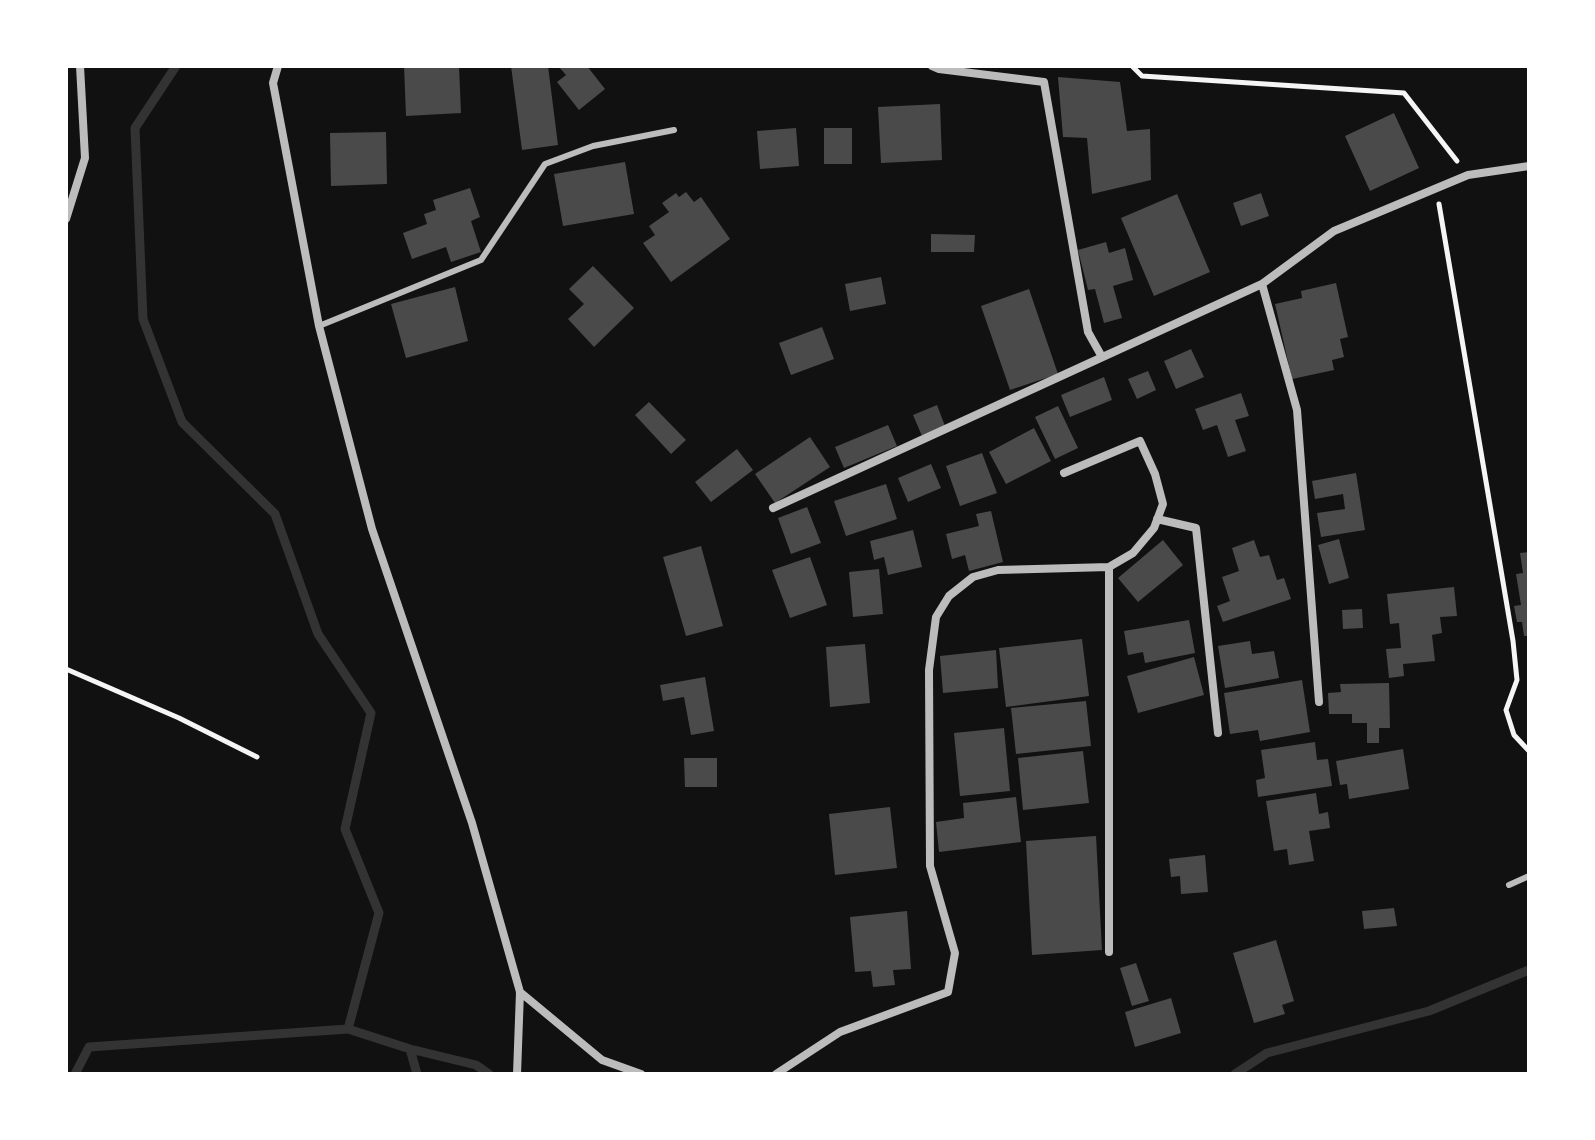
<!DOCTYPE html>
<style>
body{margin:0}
#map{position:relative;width:1595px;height:1140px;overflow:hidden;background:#111;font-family:"PT Sans Narrow",sans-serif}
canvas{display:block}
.frame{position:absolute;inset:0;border:68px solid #fff;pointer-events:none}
</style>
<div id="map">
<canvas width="1595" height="1140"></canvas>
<div class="frame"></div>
</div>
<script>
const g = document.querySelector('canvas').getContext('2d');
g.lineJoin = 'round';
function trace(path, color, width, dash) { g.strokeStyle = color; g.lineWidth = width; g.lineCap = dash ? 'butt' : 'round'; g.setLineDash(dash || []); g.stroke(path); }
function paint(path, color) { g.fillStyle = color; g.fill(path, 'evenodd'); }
trace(new Path2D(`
 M176,66L135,128L143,319L182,422L275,514L318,634L371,713L345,829L379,913L348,1029
 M410,1049L417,1074
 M75,1074L89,1047L348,1029L410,1049L476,1065L489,1074
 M1235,1074L1267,1053L1429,1011L1529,970`), '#333', 9);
paint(new Path2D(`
 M404,66H459L461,113L406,116Z
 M511,66H548L558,145L522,150Z
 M558,66H587L605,89L579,110L557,82L566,75Z
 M1058,77L1120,82L1127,131L1150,129L1151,180L1092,194L1087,138L1063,137Z
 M940,104L942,160L881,163L878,107Z
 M1394,113L1419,168L1370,191L1345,136Z
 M796,128L799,166L760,169L757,131Z
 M824,128H852V164H824Z
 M386,132L387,184L331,186L330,133Z
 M625,162L634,214L563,226L554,174Z
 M470,188L480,217L471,221L481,252L451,262L446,247L412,259L403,233L427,224L424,214L436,210L433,200Z
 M686,192L694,202L701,197L730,239L671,282L643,243L655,235L649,226L669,212L662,203L676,193L679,197Z
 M1261,193L1269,216L1241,226L1233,203Z
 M1177,194L1210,272L1154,296L1121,218Z
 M931,234L975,235L974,252H931Z
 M1106,242L1109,253L1125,248L1133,280L1113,286L1122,318L1104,323L1095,289L1088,290L1078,250Z
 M593,266L634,308L594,347L568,319L584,304L569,289Z
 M881,277L886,304L850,311L845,284Z
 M1336,283L1348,337L1340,339L1344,357L1332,360L1334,370L1292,379L1275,304L1302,298L1301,291Z
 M455,287L468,341L406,358L391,304Z
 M1029,289L1058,374L1010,390L981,306Z
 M822,327L834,359L791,375L779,343Z
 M1191,349L1204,377L1176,389L1164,361Z
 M1148,371L1156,390L1137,399L1128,379Z
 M1104,377L1112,400L1070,417L1061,395Z
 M1241,393L1249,416L1235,420L1246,451L1228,457L1217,425L1203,430L1195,409Z
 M649,402L686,440L671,454L635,415Z
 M937,405L945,426L922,436L913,415Z
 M1058,406L1078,448L1055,459L1035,417Z
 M888,425L897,446L844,468L835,447Z
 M1034,428L1051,461L1006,484L989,452Z
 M810,437L830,467L775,503L755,474Z
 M737,449L753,470L711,502L695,482Z
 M982,453L997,493L960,506L946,466Z
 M931,464L941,488L908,502L898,478Z
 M1356,473L1365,530L1321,537L1317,513L1345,509L1343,494L1315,499L1312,481Z
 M886,484L897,519L846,536L834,501Z
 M807,507L821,543L791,554L778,518Z
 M991,511L1003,562L969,571L965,555L952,559L946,534L979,526L976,514Z
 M913,530L922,567L888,575L884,557L874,560L870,541Z
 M1339,539L1349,578L1329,584L1318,545Z
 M1163,540L1183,565L1138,602L1118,578Z
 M1254,540L1260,557L1269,555L1277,580L1284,578L1291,599L1223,622L1217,606L1230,601L1222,577L1239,571L1232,548Z
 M701,546L723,626L686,636L663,557Z
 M1529,552V636H1524L1522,622H1517L1514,606L1521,605L1516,574L1523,573L1520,553Z
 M810,557L827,605L790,618L772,570Z
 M879,569L883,614L853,617L849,572Z
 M1454,587L1457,616L1440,617L1442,633L1432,635L1435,661L1403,664L1404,676L1389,678L1386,649L1401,648L1399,623L1390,624L1387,594Z
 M1362,609L1363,628L1343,629L1342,610Z
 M1189,620L1195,653L1145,663L1143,652L1128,655L1124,631Z
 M1082,639L1089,696L1006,707L999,648Z
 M1250,641L1252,654L1274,651L1279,678L1225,688L1218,646Z
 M865,644L870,703L830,707L826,647Z
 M996,650L998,688L943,693L940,656Z
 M1194,657L1204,695L1138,713L1127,676Z
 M705,677L714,731L691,735L684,697L663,701L660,685Z
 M1302,680L1310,732L1260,741L1258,730L1230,734L1224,693Z
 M1389,683L1390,728H1379V743H1367V723H1352V714H1329L1328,693L1341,692L1340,684Z
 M1086,701L1091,746L1016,754L1011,708Z
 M1004,728L1010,791L960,796L954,733Z
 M1315,742L1317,760L1328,759L1332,786L1258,797L1256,780L1265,778L1261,750Z
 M1403,749L1409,789L1349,799L1347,784L1340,785L1336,761Z
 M1083,751L1089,803L1023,810L1018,758Z
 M684,758H717V787H685Z
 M1316,793L1319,814L1328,812L1330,828L1309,831L1314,861L1289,865L1287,849L1274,851L1266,801Z
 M1016,797L1021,842L939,852L936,822L964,818L963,803Z
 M890,807L897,868L835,875L829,814Z
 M1096,836L1102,950L1032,955L1026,841Z
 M1205,855L1208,892L1181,894L1180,876L1171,877L1169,859Z
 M1394,908L1397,926L1364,929L1362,911Z
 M907,911L911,969L893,970L895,985L873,987L871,971L855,972L850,917Z
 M1276,940L1294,1001L1282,1005L1285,1014L1254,1023L1233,953Z
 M1136,963L1149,1001L1132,1006L1120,968Z
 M1171,998L1181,1033L1135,1047L1125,1012Z`), '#4a4a4a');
trace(new Path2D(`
 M1132,66L1142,76L1404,93L1457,161
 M1439,204L1513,641L1517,680L1506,710L1514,735L1529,751
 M66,669L179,718L257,757`), '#f5f5f5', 5);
trace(new Path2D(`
 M319,326L481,260L545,164L593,146L674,130
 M1509,885L1529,876`), '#bcbcbc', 6);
trace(new Path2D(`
 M278,66L273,83L319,326L372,529L472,823L520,992L517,1074
 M932,66L939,69L1044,82L1088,332L1102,357
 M66,219L85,158L80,66
 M1262,284L1297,410L1319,702
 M773,508L1262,284L1334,231L1468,175L1529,166
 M1157,519L1196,528L1218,733
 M1109,567V952
 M520,992L602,1060L641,1074
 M776,1074L840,1032L948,992L955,953L930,866L929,670L936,617L949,596L973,577L998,570L1109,567L1133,553L1154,528L1163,504L1155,474L1140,441L1064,473`), '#bcbcbc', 8);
</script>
